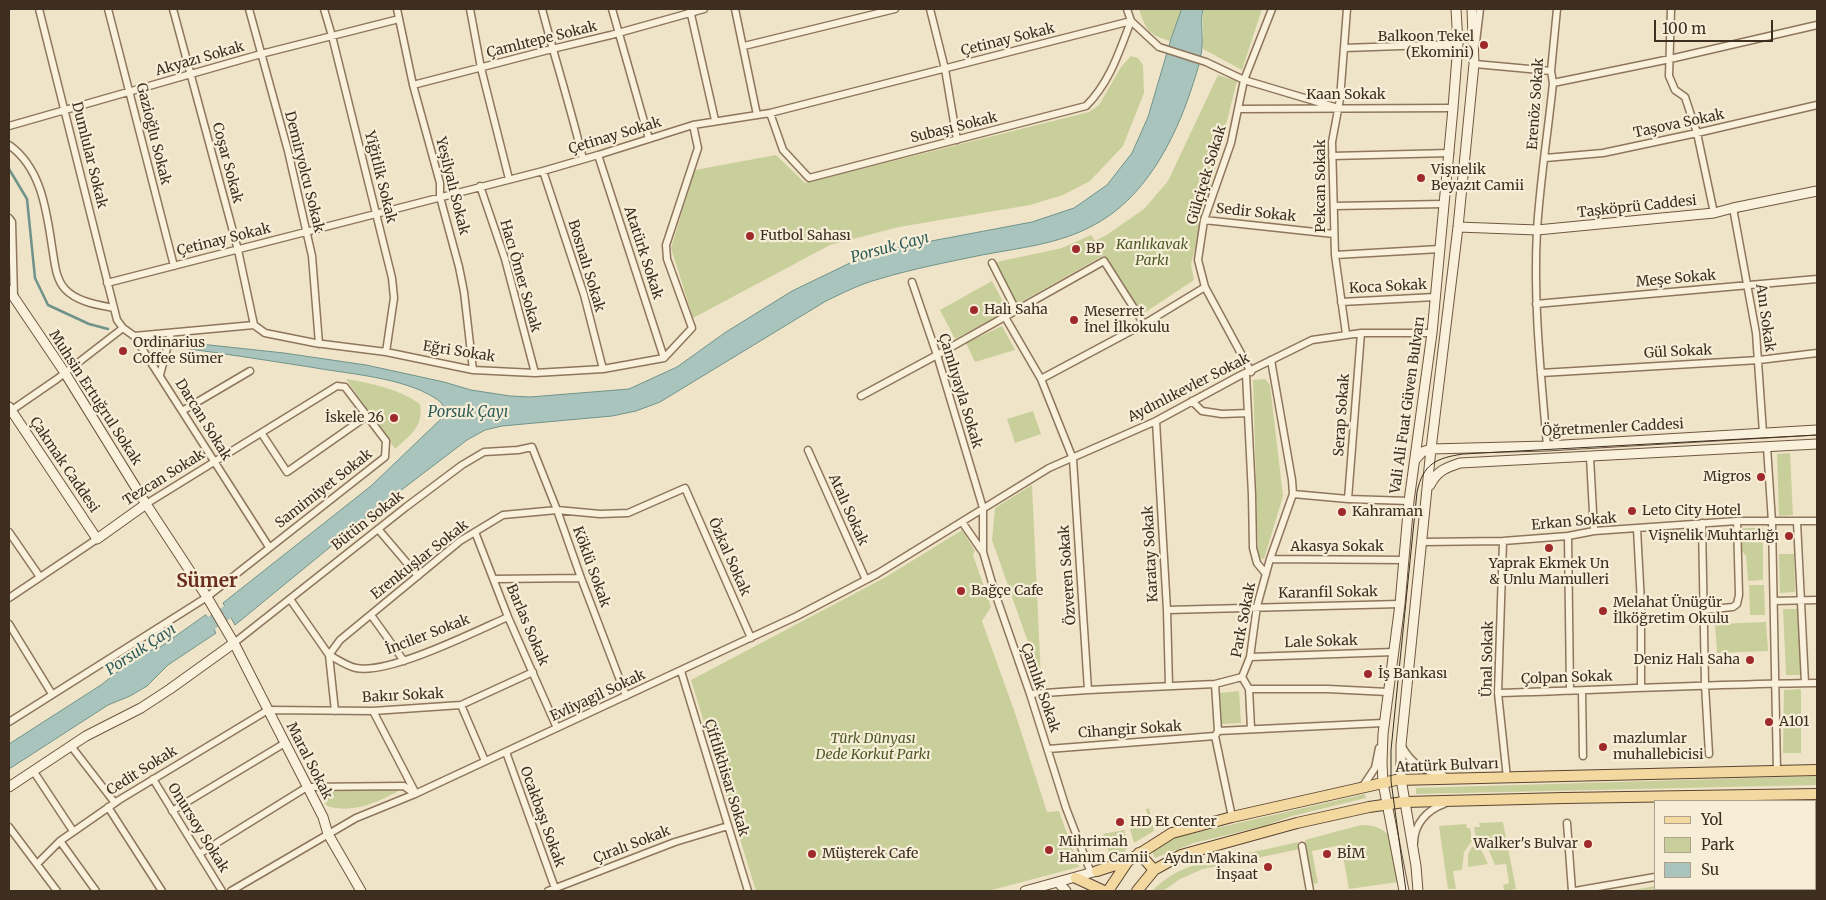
<!DOCTYPE html>
<meta charset="utf-8">
<style>
body{margin:0}
#map{position:relative;width:1826px;height:900px;overflow:hidden;background:#f0e4c8;font-family:Merriweather,serif}
canvas{display:block}
.frame{position:absolute;inset:0;border:10px solid #3d2e20;pointer-events:none}
.legend{position:absolute;left:1654px;top:800px;width:162px;height:90px;box-sizing:border-box;background:#f7eed8;border:1px solid #ada18e;margin:0;padding:6px 9px;list-style:none;font-size:15px;color:#3d2e20}
.legend li{display:flex;align-items:center;gap:10px;height:25px}
.legend b{width:25px;border:1px solid #ada18e}
.scale{position:absolute;left:1654px;top:20px;width:119px;height:22px;box-sizing:border-box;border:2px solid #3d2e20;border-top:0;padding-left:6px;font-size:15px;line-height:18px;white-space:nowrap;color:#3d2e20;-webkit-text-stroke:4px #f7eed8;paint-order:stroke}
</style>
<div id="map">
<canvas width="1826" height="900"></canvas>
<div class="frame"></div>
<ul class="legend">
<li><b style="height:6px;background:#f3d9a0"></b>Yol</li>
<li><b style="height:14px;background:#c9cf9b"></b>Park</li>
<li><b style="height:14px;background:#a9c4bc"></b>Su</li>
</ul>
<div class="scale">100 m</div>
</div>
<script>
const g = document.querySelector('canvas').getContext('2d');
g.lineJoin = 'round';
function paint(path, color) { g.fillStyle = color; g.fill(path, 'evenodd'); }
function trace(path, color, width, dash) { g.strokeStyle = color; g.lineWidth = width; g.lineCap = dash ? 'butt' : 'round'; g.setLineDash(dash || []); g.stroke(path); }
function drawText(font, color, halo, rows, align = 'center') {
  g.font = font + ' Merriweather,serif'; g.lineWidth = 4.5; g.setLineDash([]); g.textBaseline = 'middle'; g.strokeStyle = halo; g.fillStyle = color; for (const [text, x, y, turn = 0] of rows) {
    g.save(); g.translate(x, y); g.rotate((+turn || 0) * Math.PI / 180); g.textAlign = isNaN(turn) ? turn : align; if (halo) g.strokeText(text, 0, 0); g.fillText(text, 0, 0); g.restore();
  }
}
paint(new Path2D(`
 M1139,9H1182L1170,41C1149,35 1145,29 1139,9Z
 M1203,9H1262L1242,70L1203,49Z
 M1131,56L1138,58L1143,65L1144,93L1123,146L1090,181L1063,195L1030,205L899,227L830,245L693,318L671,248L695,170L776,155L805,183L1089,112L1099,105L1121,67Z
 M1218,75L1237,81L1191,264L1194,280L1141,315L1104,255L1014,306L992,263L1062,248L1091,235L1095,241L1108,234L1144,209L1168,181Z
 M992,281L1008,311L955,339L940,310Z
 M1002,326L1015,350L975,362L966,343Z
 M346,379C371,383 399,389 420,404C424,427 410,435 395,449Z
 M1265,379L1270,385L1283,496L1264,559L1260,558L1258,552L1253,380Z
 M1033,411L1041,434L1015,443L1007,419Z
 M1790,453L1793,515L1779,516L1777,454Z
 M1032,485L1041,679L992,540L995,508Z
 M1741,528H1763V580L1748,581L1746,556L1742,551Z
 M962,530L975,551L973,555L991,607L982,621L1016,716L1047,812L1059,811L1079,867L988,891H756L691,680L886,577Z
 M1779,554H1794L1795,592L1780,593Z
 M1749,585H1764L1765,615H1750Z
 M1783,609H1798L1801,675H1786Z
 M1766,622L1768,651L1717,653L1715,624Z
 M1801,689V753H1783L1784,690Z
 M1239,691L1241,723L1222,724L1220,693Z
 M1817,776V785L1416,794V788Z
 M397,789V792C375,803 352,814 327,806L318,792Z
 M1365,794L1366,798L1292,816L1264,826L1194,843L1155,858L1152,852L1176,837L1190,834Z
 M1149,808L1154,831L1134,843L1130,829L1149,823L1146,809Z
 M1503,822L1516,889L1504,891L1503,885L1509,883L1506,864L1495,865L1489,851L1476,839L1474,827H1480L1479,823Z
 M1466,824L1467,828H1470L1472,841L1464,852L1462,870L1453,871L1456,889H1448L1439,826Z
 M1361,825C1372,825 1380,827 1389,835L1398,882L1349,889L1341,845L1312,851L1318,883L1313,884L1305,840Z
 M1124,830L1129,846L1123,853L1111,859L1103,834Z
 M1298,842L1300,849L1203,869L1180,879L1163,891H1152C1176,866 1208,860 1241,854C1260,851 1279,846 1298,842Z
 M1477,846L1482,851L1488,864L1468,867V854L1472,847Z
 M1655,886V889H1731L1732,891H1628Z`), '#c9cf9b');
const water = new Path2D(`
 M1182,9H1203C1200,21 1203,34 1202,47C1201,60 1196,75 1192,87C1175,140 1144,200 1092,226C1059,244 1019,248 982,255C948,262 912,269 879,279C860,284 843,293 826,301L660,402L636,411L612,416L502,426L485,430L467,440L379,507L235,625L223,603L371,486L443,417C447,409 442,402 435,398C402,377 348,374 310,367C265,360 220,353 175,347L176,340L191,343L284,353L366,365L444,382L471,390L510,396L530,397L629,389L677,367L726,332L792,291L852,262L889,249L1032,222L1074,208L1107,185L1132,153L1148,117L1171,39Z
 M206,615L216,633L168,665L147,686L130,696L108,705L9,769V744L101,685L140,654L160,647Z`);
paint(water, '#a9c4bc');
trace(water, '#6f938a', 1);
trace(new Path2D(`
 M9,169L27,199L35,278L48,305L89,324L108,329`), '#6f938a', 2.5);
trace(new Path2D(`
 M195,634L244,601`), '#a9c4bc', 14);
const street = new Path2D(`
 M39,9L117,320L123,328L134,336L269,547
 M108,9L174,266
 M173,9L238,250L254,325
 M249,9L288,151L312,256L319,344
 M324,9L332,36L392,278L394,298L386,352
 M397,9L413,85L440,183V197L459,267L464,292L473,370
 M470,9L481,68L509,179
 M542,9C555,59 571,109 583,159
 M612,9L649,139
 M735,9L757,115
 M930,9L945,69L957,140
 M1127,9L1131,21L1159,47L1206,62L1244,80L1338,108
 M1671,9L1669,76L1675,90L1685,97L1697,133L1714,213
 M690,10L715,120
 M1476,42L1480,9
 M744,46L895,9
 M1344,48L1458,44
 M1474,62L1475,64L1551,71
 M1553,83L1670,59L1817,25
 M413,85L552,49L611,35L704,9
 M1238,109L1453,108
 M770,113L783,150L809,178L1086,106C1110,82 1119,52 1131,21
 M9,126L261,54L399,19
 M9,145C43,169 47,215 53,253C55,265 56,279 65,289C77,302 98,305 114,308
 M598,155L664,358
 M1332,156L1450,153
 M1545,158L1603,153L1697,133L1817,105
 M543,171L584,295L603,369
 M480,186L505,259L535,373
 M1334,206L1444,204
 M1733,208L1756,333L1763,433
 M9,218L12,222L14,297
 M1204,220L1334,234
 M1335,255L1440,249
 M992,263L1016,310
 M912,282L937,355L983,508V552L995,593L1030,694L1066,808L1091,873
 M107,283L543,171L598,155L693,125L770,113L1131,21
 M1341,302L1435,297
 M1536,304L1817,279
 M1005,317L1041,379L1073,459L1088,690
 M254,325L265,333L315,343L386,352L473,370L535,373L603,369L664,358
 M1346,334L1335,255L1332,142L1340,99L1347,9
 M134,336L254,325
 M664,358L692,328L667,259L666,245L698,148L693,125
 M1251,372L1205,287L1198,260L1204,220L1231,143L1244,80L1272,9
 M1541,373L1759,360L1817,353
 M1246,374L1252,495L1253,548L1257,563L1266,574
 M160,375L171,333
 M1041,379L1144,324L1205,287
 M861,396L937,355L1104,261L1144,324
 M1192,401L1202,411L1222,414L1248,413
 M182,411L250,371
 M9,412L57,379L123,328
 M1156,421L1167,610L1169,686
 M262,434L287,472L367,416
 M1547,446C1541,374 1533,302 1537,230C1540,181 1548,132 1553,83L1551,71L1557,9
 M1767,447L1772,522L1777,771
 M808,450L866,580
 M1590,457L1594,531
 M1293,494L1348,499L1409,501
 M1348,499L1361,333
 M962,522L982,551
 M1797,522L1805,683
 M1702,523L1705,685L1709,754
 M378,529L418,576
 M1637,529L1641,603V687
 M9,532L40,577
 M475,532L508,617L557,728
 M1568,536L1570,691
 M1503,541L1498,693L1507,778
 M1422,542L1503,541L1568,536L1594,531L1737,521H1817
 M1270,559L1404,560
 M494,579L581,578
 M9,598L97,539
 M290,599L329,655L335,711
 M1774,601L1817,600
 M1167,610L1400,604
 M1703,610L1733,607L1737,604L1739,595L1737,521
 M371,615L404,661
 M9,624L52,694
 M234,643L406,507L462,465L484,452L518,450L532,447L557,510L581,578L626,696
 M329,655L340,640L460,541L503,515L557,510L600,514L628,513L685,488L751,638
 M329,655C337,659 346,666 356,668C389,675 476,631 508,617
 M1250,657L1394,652
 M681,671L748,891
 M1242,677L1249,689H1328L1388,692
 M1215,684L1218,731L1215,736L1232,817
 M1249,689L1251,728
 M1582,691L1583,756
 M1498,693C1605,690 1711,684 1817,683
 M1030,694L1088,690L1215,684L1242,677L1250,657L1257,606L1270,559L1293,494L1292,480L1271,360
 M461,705L485,761
 M373,711L415,792
 M9,722L207,597L385,457L386,441L345,387L337,386L146,504
 M1218,731L1383,723
 M1401,745C1411,763 1423,772 1443,775
 M71,746L115,803
 M1048,749L1215,736
 M506,752L556,891
 M34,772L73,831
 M153,779L222,891
 M1360,787L1363,786L1375,768L1379,748
 M108,807L162,891
 M172,811L285,743
 M1567,823L1572,891
 M9,827L57,891
 M60,841L96,891
 M1414,843C1414,824 1427,810 1444,804
 M1302,846L1310,891
 M199,854L307,787L404,786L415,794
 M1815,857H1817
 M37,864L60,841L119,800L268,710L373,711L461,705L533,672
 M1743,889L1744,891
 M231,891L356,818L415,794L797,616L877,574L1049,468L1156,421L1239,376L1312,340L1361,333H1432
 M548,891L675,842L728,826
 M1575,891L1655,877`);
const secondary = new Path2D(`
 M1458,227L1537,230L1714,213L1733,208L1817,191
 M9,290L65,373L146,504L207,597L234,643L285,743L323,817L328,834L361,891
 M9,407L97,539L146,504
 M1415,460L1422,452L1431,449L1547,446L1817,430
 M1430,485C1437,471 1445,468 1460,463L1817,444
 M9,787L86,736L141,708L170,689L234,643
 M1058,882L1066,891
 M1025,891L1097,871
 M1404,891L1383,783L1382,763L1383,734L1400,604L1409,501L1432,333L1453,108L1458,44L1456,9
 M1418,891L1416,866L1401,779V745L1431,449L1458,227L1474,64L1472,9`);
const primary = new Path2D(`
 M1139,853L1154,870
 M1097,871L1128,861
 M1076,878L1104,891
 M1108,891L1128,861L1172,833L1232,817L1396,780L1817,770
 M1137,891L1154,870L1181,855L1297,823L1369,807L1404,802L1564,798L1817,794`);
trace(street, '#8d765c', 9);
trace(secondary, '#6f573f', 11);
trace(primary, '#5b4430', 12);
trace(street, '#faf1dc', 6);
trace(secondary, '#faf1dc', 9);
trace(primary, '#f3d9a0', 10);
trace(new Path2D(`
 M1406,891L1391,781V750L1417,492C1423,464 1436,458 1463,454L1817,435`), '#3d2e20', 1);
for (const [x, y, r, color] of [
 [1484,45,5,"#9e2a2b"],
 [1421,178,5,"#9e2a2b"],
 [750,236,5,"#9e2a2b"],
 [1076,249,5,"#9e2a2b"],
 [974,310,5,"#9e2a2b"],
 [1074,320,5,"#9e2a2b"],
 [123,351,5,"#9e2a2b"],
 [394,418,5,"#9e2a2b"],
 [1761,477,5,"#9e2a2b"],
 [1632,511,5,"#9e2a2b"],
 [1342,512,5,"#9e2a2b"],
 [1789,536,5,"#9e2a2b"],
 [1549,548,5,"#9e2a2b"],
 [961,591,5,"#9e2a2b"],
 [1603,611,5,"#9e2a2b"],
 [1750,660,5,"#9e2a2b"],
 [1368,674,5,"#9e2a2b"],
 [1769,722,5,"#9e2a2b"],
 [1603,747,5,"#9e2a2b"],
 [1120,822,5,"#9e2a2b"],
 [1588,844,5,"#9e2a2b"],
 [1049,850,5,"#9e2a2b"],
 [812,854,5,"#9e2a2b"],
 [1327,854,5,"#9e2a2b"],
 [1268,867,5,"#9e2a2b"]
]) { const dot = new Path2D(); dot.arc(x, y, r, 0, 2 * Math.PI); g.fillStyle = color; g.fill(dot); trace(dot, '#f7eed8', 2); }
drawText('14px', '#3d2e20', '#f7eed8', [
 ["Balkoon Tekel",1474,37,"right"],
 ["(Ekomini)",1474,53,"right"],
 ["Vişnelik",1431,170],
 ["Beyazıt Camii",1431,186],
 ["Futbol Sahası",760,236],
 ["BP",1086,249],
 ["Halı Saha",984,310],
 ["Meserret",1084,312],
 ["İnel İlkokulu",1084,328],
 ["Ordinarius",133,343],
 ["Coffee Sümer",133,359],
 ["İskele 26",384,418,"right"],
 ["Migros",1751,477,"right"],
 ["Leto City Hotel",1642,511],
 ["Kahraman",1352,512],
 ["Vişnelik Muhtarlığı",1779,536,"right"],
 ["Yaprak Ekmek Un",1549,564,"center"],
 ["& Unlu Mamulleri",1549,580,"center"],
 ["Bağçe Cafe",971,591],
 ["Melahat Ünügür",1613,603],
 ["İlköğretim Okulu",1613,619],
 ["Deniz Halı Saha",1740,660,"right"],
 ["İş Bankası",1378,674],
 ["A101",1779,722],
 ["mazlumlar",1613,739],
 ["muhallebicisi",1613,755],
 ["HD Et Center",1130,822],
 ["Mihrimah",1059,842],
 ["Hanım Camii",1059,858],
 ["Walker's Bulvar",1578,844,"right"],
 ["Müşterek Cafe",822,854],
 ["BİM",1337,854],
 ["Aydın Makina",1258,859,"right"],
 ["İnşaat",1258,875,"right"]
], 'left');
drawText('14px', '#3d2e20', '#f7eed8', [
 ["Çamlıtepe Sokak",542,40,-14],
 ["Çetinay Sokak",1008,40,-14],
 ["Akyazı Sokak",200,59,-16],
 ["Kaan Sokak",1346,95],
 ["Erenöz Sokak",1536,104,-86],
 ["Taşova Sokak",1679,124,-12],
 ["Subaşı Sokak",954,128,-14],
 ["Gazioğlu Sokak",153,134,76],
 ["Çetinay Sokak",615,136,-17],
 ["Dumlular Sokak",89,155,76],
 ["Coşar Sokak",227,163,75],
 ["Demiryolcu Sokak",304,172,76],
 ["Gülçiçek Sokak",1207,175,-73],
 ["Yiğitlik Sokak",380,177,76],
 ["Yeşilyalı Sokak",452,186,76],
 ["Pekcan Sokak",1321,186,-90],
 ["Taşköprü Caddesi",1637,207,-6],
 ["Sedir Sokak",1256,213,6],
 ["Çetinay Sokak",224,240,-14],
 ["Atatürk Sokak",643,253,72],
 ["Bosnalı Sokak",586,266,73],
 ["Hacı Ömer Sokak",520,276,74],
 ["Meşe Sokak",1676,279,-5],
 ["Koca Sokak",1388,287,-3],
 ["Anı Sokak",1765,318,82],
 ["Eğri Sokak",459,352,9],
 ["Gül Sokak",1678,352,-3],
 ["Aydınlıkevler Sokak",1189,388,-27],
 ["Çamlıyayla Sokak",960,391,73],
 ["Muhsin Ertuğrul Sokak",95,398,57],
 ["Vali Ali Fuat Güven Bulvarı",1408,405,-82],
 ["Serap Sokak",1342,415,-86],
 ["Darcan Sokak",203,420,58],
 ["Öğretmenler Caddesi",1613,428,-3],
 ["Çakmak Caddesi",64,465,56],
 ["Tezcan Sokak",164,478,-32],
 ["Samimiyet Sokak",324,489,-38],
 ["Atalı Sokak",848,510,66],
 ["Bütün Sokak",368,521,-38],
 ["Erkan Sokak",1574,522,-5],
 ["Akasya Sokak",1337,547],
 ["Karatay Sokak",1151,554,-93],
 ["Özkal Sokak",729,557,66],
 ["Erenkuşlar Sokak",420,560,-38],
 ["Köklü Sokak",591,567,70],
 ["Özveren Sokak",1068,575,-94],
 ["Karanfil Sokak",1328,593,-1],
 ["Park Sokak",1244,620,-79],
 ["Barlas Sokak",527,625,67],
 ["İnciler Sokak",428,635,-21],
 ["Lale Sokak",1321,642,-2],
 ["Ünal Sokak",1488,659,-89],
 ["Çolpan Sokak",1567,678,-2],
 ["Çamlık Sokak",1040,688,71],
 ["Bakır Sokak",403,696,-3],
 ["Evliyagil Sokak",598,696,-25],
 ["Cihangir Sokak",1130,730,-4],
 ["Maral Sokak",309,761,63],
 ["Atatürk Bulvarı",1447,766,-2],
 ["Cedit Sokak",142,771,-32],
 ["Çiftlikhisar Sokak",726,778,73],
 ["Ocakbaşı Sokak",542,817,70],
 ["Onursoy Sokak",198,828,58],
 ["Çıralı Sokak",632,845,-21]
]);
drawText('italic 14px', '#4d5a26', '#f7eed8', [
 ["Kanlıkavak",1152,245],
 ["Parkı",1152,261],
 ["Türk Dünyası",873,739],
 ["Dede Korkut Parkı",873,755]
]);
drawText('italic 15px', '#2f5d5a', '#f7eed8', [
 ["Porsuk Çayı",890,248,-15],
 ["Porsuk Çayı",468,413],
 ["Porsuk Çayı",141,650,-33]
]);
drawText('bold 19px', '#6b2e1e', '#f7eed8', [
 ["Sümer",207,582]
]);
</script>
